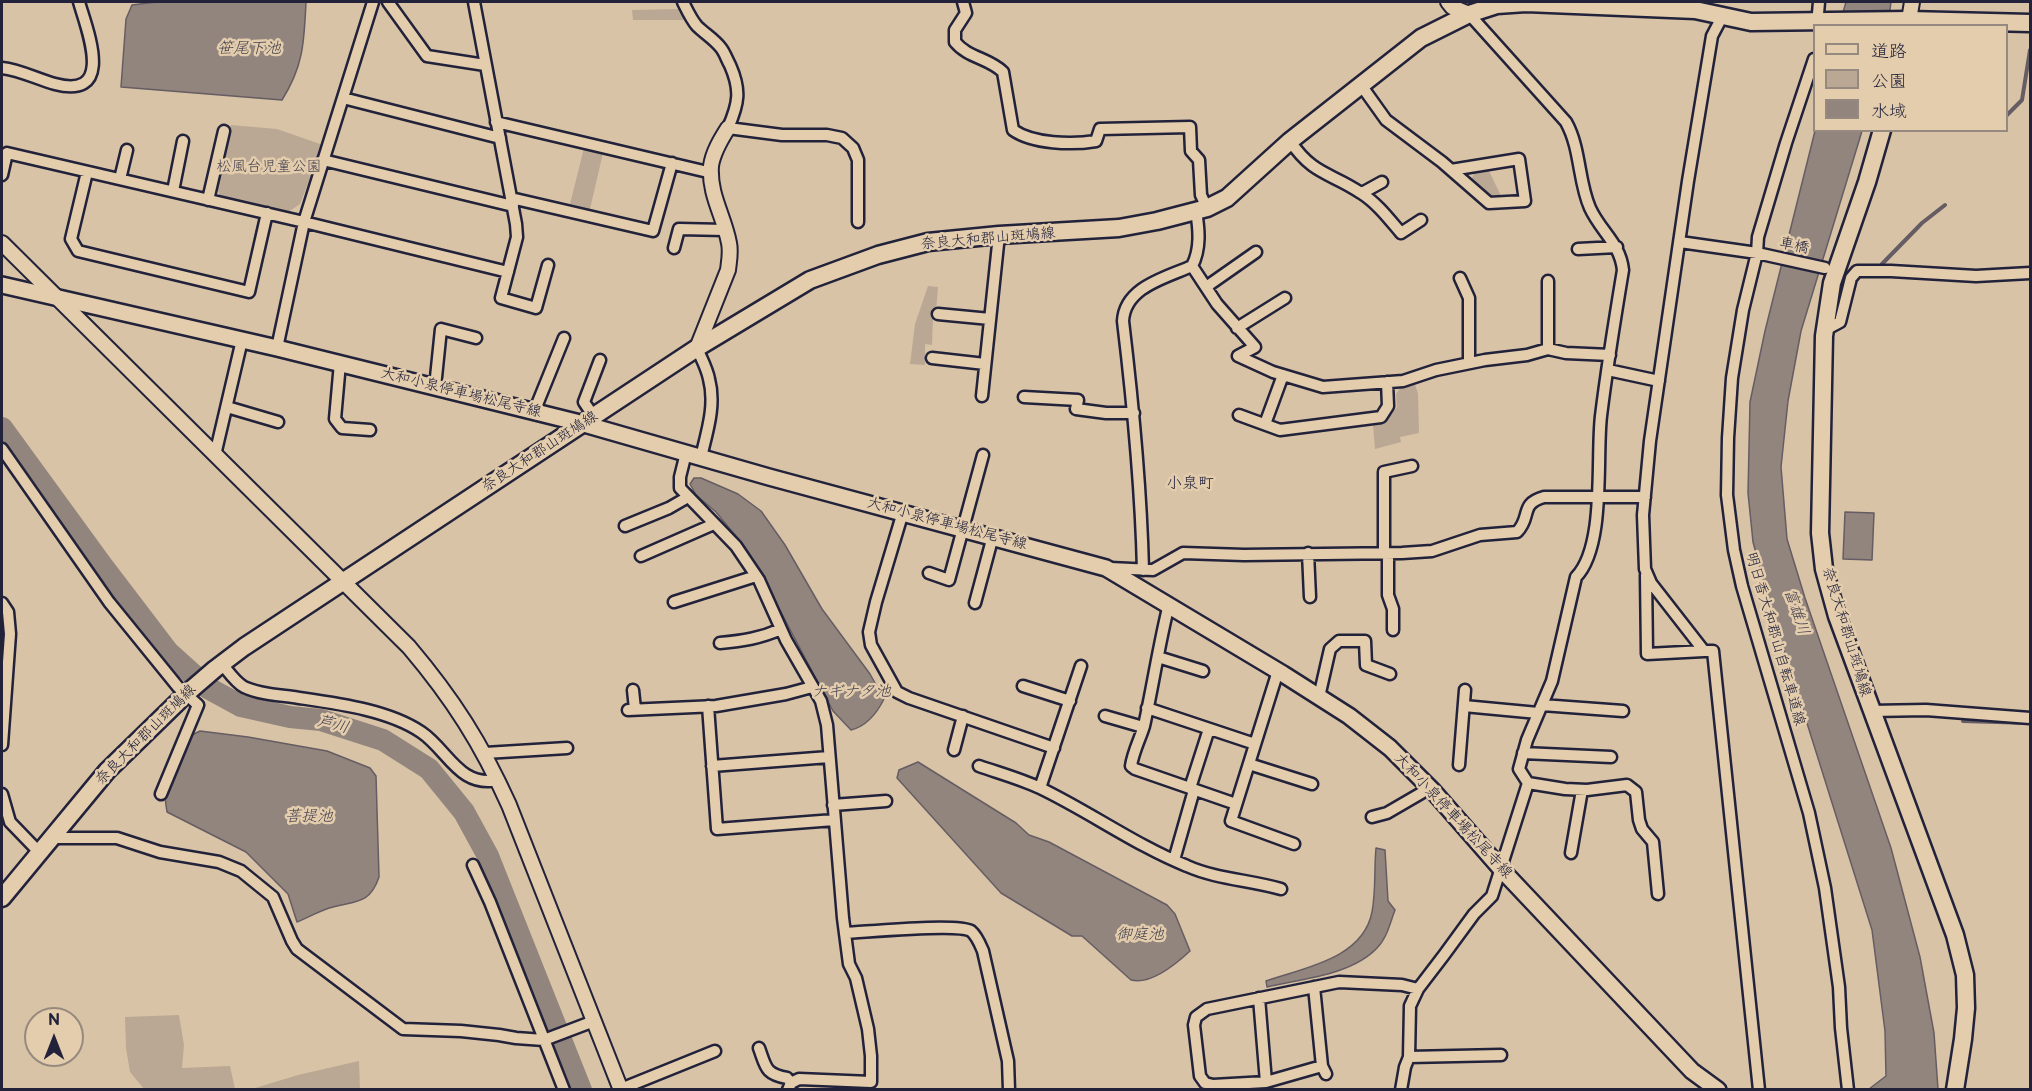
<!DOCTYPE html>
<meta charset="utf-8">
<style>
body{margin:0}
#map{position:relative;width:2032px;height:1091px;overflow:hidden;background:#d8c3a6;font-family:"Balsamiq Sans","Klee One",sans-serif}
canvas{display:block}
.frame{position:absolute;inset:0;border:3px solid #22223b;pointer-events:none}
.legend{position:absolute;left:1813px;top:24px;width:195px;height:108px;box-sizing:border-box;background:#e4cdad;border:2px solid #96897f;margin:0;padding:8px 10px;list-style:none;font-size:18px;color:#22223b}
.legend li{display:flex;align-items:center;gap:12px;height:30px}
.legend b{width:30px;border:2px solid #96897f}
.north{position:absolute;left:24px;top:1007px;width:60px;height:60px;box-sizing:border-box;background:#e4cdad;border:2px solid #96897f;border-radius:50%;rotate:0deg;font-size:16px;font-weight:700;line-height:24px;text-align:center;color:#22223b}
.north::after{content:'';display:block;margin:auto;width:21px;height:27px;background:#22223b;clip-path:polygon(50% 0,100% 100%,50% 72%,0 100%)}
</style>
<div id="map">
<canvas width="2032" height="1091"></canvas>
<div class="frame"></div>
<ul class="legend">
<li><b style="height:8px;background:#e4cdad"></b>道路</li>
<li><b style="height:16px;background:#baa894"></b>公園</li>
<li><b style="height:16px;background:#92857d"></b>水域</li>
</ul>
<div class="north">N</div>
</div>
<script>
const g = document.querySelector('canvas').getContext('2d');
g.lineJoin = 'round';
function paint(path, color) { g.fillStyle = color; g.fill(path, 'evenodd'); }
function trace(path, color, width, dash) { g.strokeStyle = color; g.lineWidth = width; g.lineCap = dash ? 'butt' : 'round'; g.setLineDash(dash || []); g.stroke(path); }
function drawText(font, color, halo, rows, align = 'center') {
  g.font = font + ' "Balsamiq Sans","Klee One",sans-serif'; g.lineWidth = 5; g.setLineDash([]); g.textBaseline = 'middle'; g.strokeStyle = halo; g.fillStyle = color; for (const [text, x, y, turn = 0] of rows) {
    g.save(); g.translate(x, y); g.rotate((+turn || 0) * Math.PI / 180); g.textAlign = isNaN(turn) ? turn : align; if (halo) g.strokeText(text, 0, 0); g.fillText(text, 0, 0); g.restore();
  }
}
paint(new Path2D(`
 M679,9L685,20H633L632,10Z
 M231,125L277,129L323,145L300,204L288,212L220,195L217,189Z
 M584,148L603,153L590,209L570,204Z
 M1488,169L1502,198L1488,195L1471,180L1475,172Z
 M928,286L938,287L936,311H931V317L933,318L932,345L925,344V365L910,364L915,324Z
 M1415,384L1418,394L1419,433L1400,437L1401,442L1375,449L1373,424L1385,422L1397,407L1396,394L1401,387Z
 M179,1015L184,1045L182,1068L230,1066L235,1089H144L130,1072L126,1048L125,1017Z
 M359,1061L360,1089H252L298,1075Z`), '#baa894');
const water = new Path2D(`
 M156,2H306C304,41 304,65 282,100L121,87L126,19L132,5Z
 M1846,2H1891L1888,25L1839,26Z
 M1815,131H1862L1801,331L1788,401L1781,467L1787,539L1805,598L1891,848L1920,957L1934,1033L1938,1089H1869L1886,1076L1885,1031L1872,930L1773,615L1753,542L1748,493L1750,402L1765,331Z
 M694,478H701L738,494L761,511L785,545L822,609L870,674L884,699C877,713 867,726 851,730L833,711L764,580L744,546L716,512L696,495L690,484Z
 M1845,512L1874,513L1872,560L1843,559Z
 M200,731L248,737L327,751L370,768L376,776L379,877C370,904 356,901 333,907C321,910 309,917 297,922L288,894L246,852L167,812L165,798L192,735Z
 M918,762L1016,823L1029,835L1049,842L1167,905L1175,914L1190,951C1176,964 1150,985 1131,980L1082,936H1072L1001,893L897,778L899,770Z
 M1376,848L1385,850L1388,901L1395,910C1390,923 1387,938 1377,948C1352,975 1301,979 1267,987L1266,981C1303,968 1363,959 1372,912C1376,892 1374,869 1376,848Z`);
paint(water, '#92857d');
trace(water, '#655d63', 1.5);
trace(new Path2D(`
 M2006,116L2022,100L2030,50
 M1882,264L1922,223L1945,205
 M1963,721L2030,723`), '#655d63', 4);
trace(new Path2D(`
 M2,428L101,564L168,652L208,688L241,706L290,717L321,720L383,740L429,769L464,812L488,856L581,1090`), '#92857d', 22);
const minor = new Path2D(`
 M388,2L427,56L485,65
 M474,2L516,224L517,237L501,298L536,308L548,265
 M683,2C687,10 691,19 697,26C705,34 714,39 721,48C725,53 727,60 730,65C741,90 739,103 728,128L782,135H827L842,138L853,148L858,160V222
 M963,2L966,13L955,30V42C968,58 989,58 1003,72L1013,130C1033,144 1072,145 1096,141L1100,129L1190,127L1191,151L1199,160L1201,195L1207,208
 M1722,17L1712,36L1688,181L1650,441L1643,515L1645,569L1651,583L1704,651H1713L1759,1090
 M1817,25L1819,2
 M1814,59L1786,143L1758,237L1757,253L1743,310L1732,378L1728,438L1727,495L1734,550L1742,586L1809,813L1825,888L1839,987L1841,1028L1848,1090
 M2,68C20,70 37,79 55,84C116,100 87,30 79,2
 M1361,85L1386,120L1442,162L1489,203L1525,201L1519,159L1451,170
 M343,98L500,138
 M496,122L712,173
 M1290,141C1314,176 1330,172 1361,193C1377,203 1389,219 1401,233L1421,220
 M323,160L513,206
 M87,172L71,239L78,251L249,292L267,213
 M2,175L7,153L304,222L508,272
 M120,179L127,150
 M173,191L183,141
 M1362,193L1382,182
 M511,198L653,231L672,163
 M208,200L224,131
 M1680,242L1757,253L1825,268
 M674,248L679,229L725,230
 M1578,249L1617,247
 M1192,266L1217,304L1255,347L1238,356L1273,372L1323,387L1403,381L1436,370L1485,360L1527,355L1548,349L1566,353L1610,355
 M1460,278L1469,298V363
 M1548,281V349
 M1206,287L1256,252
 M938,314L990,319
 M1237,328L1285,298
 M1825,330L1840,322L1851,278L1857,271H1891L1976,276L2030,273
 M277,348L304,222L373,2
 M697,348C701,358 707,368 709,379C716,405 707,432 701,457
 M932,358L985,364
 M340,363L335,419L342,428L370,430
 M1608,370L1659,381
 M435,387L441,329L476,338
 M982,396L999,235
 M1024,397L1078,400L1076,409L1106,413H1134
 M227,407L278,422
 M534,412L564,338
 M1239,415L1280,430L1381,417L1388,406L1387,382
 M594,417L584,402L600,360
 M1265,424L1283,375
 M2,449L109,602L178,687L198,705L161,794
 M686,453L680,477V488L736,546L759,580L786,640L821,701L827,725L843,918L849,964L856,978L868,1029L871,1056V1082L799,1079L791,1083L788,1090
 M215,455L242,340
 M903,512L876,602L869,632L871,645L897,692L909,698L1054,748
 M625,526L669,508L688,497
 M1308,553L1310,597
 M1384,554V472L1412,466
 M1388,554V595L1393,609V630
 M641,556L714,524
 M1110,568L1153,570L1183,553L1244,555L1402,553L1432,551L1480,535L1517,532C1532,517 1519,504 1544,497H1645
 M1143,570C1141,487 1133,404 1123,321C1125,287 1165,278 1192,266C1201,249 1199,229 1196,211
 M929,573L949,580L983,455
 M1646,575L1647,654L1704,651
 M674,602L756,576
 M2,603L8,612L10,634L2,745
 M975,603L993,536
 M1169,604C1159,644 1153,685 1144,726C1140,739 1133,752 1131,766L1135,769L1236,804
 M720,643C743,641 761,638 781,629
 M1158,657L1203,671
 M222,664C228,671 235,682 244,687C259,694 277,695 293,697C333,703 387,709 421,732C448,750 459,788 498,780
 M1278,671L1231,821L1294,844
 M1023,686L1070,701
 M633,690L635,709
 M1319,697L1330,649L1339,641H1365L1366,665L1390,674
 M1542,705L1623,711
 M708,706L717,829L834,820
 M1464,706L1538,713
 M1147,708L1255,744
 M628,710L716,706L786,694L812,687
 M1871,711L1926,710L2030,718
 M1105,716L1143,727
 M954,750L963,716
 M485,753L567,748
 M1523,753L1611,757
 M1249,764L1312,784
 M1459,765L1465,690
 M712,766L829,757
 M979,766C999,773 1021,779 1040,788C1090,812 1135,845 1187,866C1216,879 1250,880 1281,889
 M1528,783L1565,789L1587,790L1627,785L1636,792L1639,820L1642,829L1653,842L1658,894
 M1040,788L1081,666
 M1190,788L1209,729
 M2,794L10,822L39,852
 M833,805L886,801
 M1372,817L1387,813L1430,788
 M51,838H117L160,852L219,862L241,871L273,897L292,941L297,949L403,1029L461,1031L499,1035L516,1038L544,1040L594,1021
 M1571,853L1582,790
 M1174,860L1194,790
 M473,865L490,902L564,1090
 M845,933C867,932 957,923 971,931C977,936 980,944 983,951L1008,1061L1009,1090
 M1314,987L1322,1066L1326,1074
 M1259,998L1266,1082
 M759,1048C766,1067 765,1074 787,1078L791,1083
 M1409,1057L1501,1055
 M1322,1066L1266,1082L1213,1085L1205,1083L1200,1076L1194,1025L1196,1017L1207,1009L1339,982L1402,985L1418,989
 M621,1089L715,1051
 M1401,1090L1405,1067L1409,1057L1410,1006L1418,989L1444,955L1474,914L1492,896L1528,783L1519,769L1527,740L1552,681L1576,577C1606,546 1596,458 1601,416C1607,367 1615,318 1623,270C1620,243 1601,232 1590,208C1578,181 1581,149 1566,122L1469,14`);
const tertiary = new Path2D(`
 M1448,2L1452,7L1469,14
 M1909,20L1912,2
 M2,243L409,647C453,699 481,743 509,805L621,1090
 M697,348L728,270C729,261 731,252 729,243C724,216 709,195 711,166C713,152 721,139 728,128`);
const secondary = new Path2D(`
 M2,285L277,348L584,424L769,477L1106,568L1283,674L1349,716L1390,748L1433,791L1502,870L1692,1071L1718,1090`);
const primary = new Path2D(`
 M1882,130L1867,182L1832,283L1824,336L1820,533L1824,569L1837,616L1955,935L1965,975L1966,1008L1963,1039L1955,1090
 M2,898L107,771L186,694L215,669L244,647L697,348L810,280L878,255L928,242L999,235L1119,228L1157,221L1207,208L1227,198L1290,141L1421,38L1469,14L1497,5L1526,3L1695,10L1751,22L1909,20L2030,23`);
trace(minor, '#22223b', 15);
trace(tertiary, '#22223b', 18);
trace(secondary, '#22223b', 20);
trace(primary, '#22223b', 21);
trace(minor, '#e4cdad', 10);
trace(tertiary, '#e4cdad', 14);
trace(secondary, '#e4cdad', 15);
trace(primary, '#e4cdad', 16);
drawText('15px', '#403d4d', '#e4cdad', [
 ["松風台児童公園",269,167]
]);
drawText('15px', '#22223b', '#e4cdad', [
 ["奈良大和郡山斑鳩線",988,239,-5],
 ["車橋",1794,246,12],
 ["大和小泉停車場松尾寺線",461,393,14],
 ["奈良大和郡山斑鳩線",540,452,-33],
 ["大和小泉停車場松尾寺線",947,524,15],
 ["奈良大和郡山斑鳩線",1846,632,73],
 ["明日香大和郡山自転車道線",1775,639,74],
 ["奈良大和郡山斑鳩線",146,735,-45],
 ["大和小泉停車場松尾寺線",1453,816,47]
]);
drawText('italic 16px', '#44404f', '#e4cdad', [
 ["笹尾下池",249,49],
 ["富雄川",1796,612,71],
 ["ナギナタ池",851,692],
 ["芦川",333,725,15],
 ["菩提池",309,817],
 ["御庭池",1140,935]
]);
drawText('16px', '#22223b', '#e4cdad', [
 ["小泉町",1190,484]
]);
</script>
